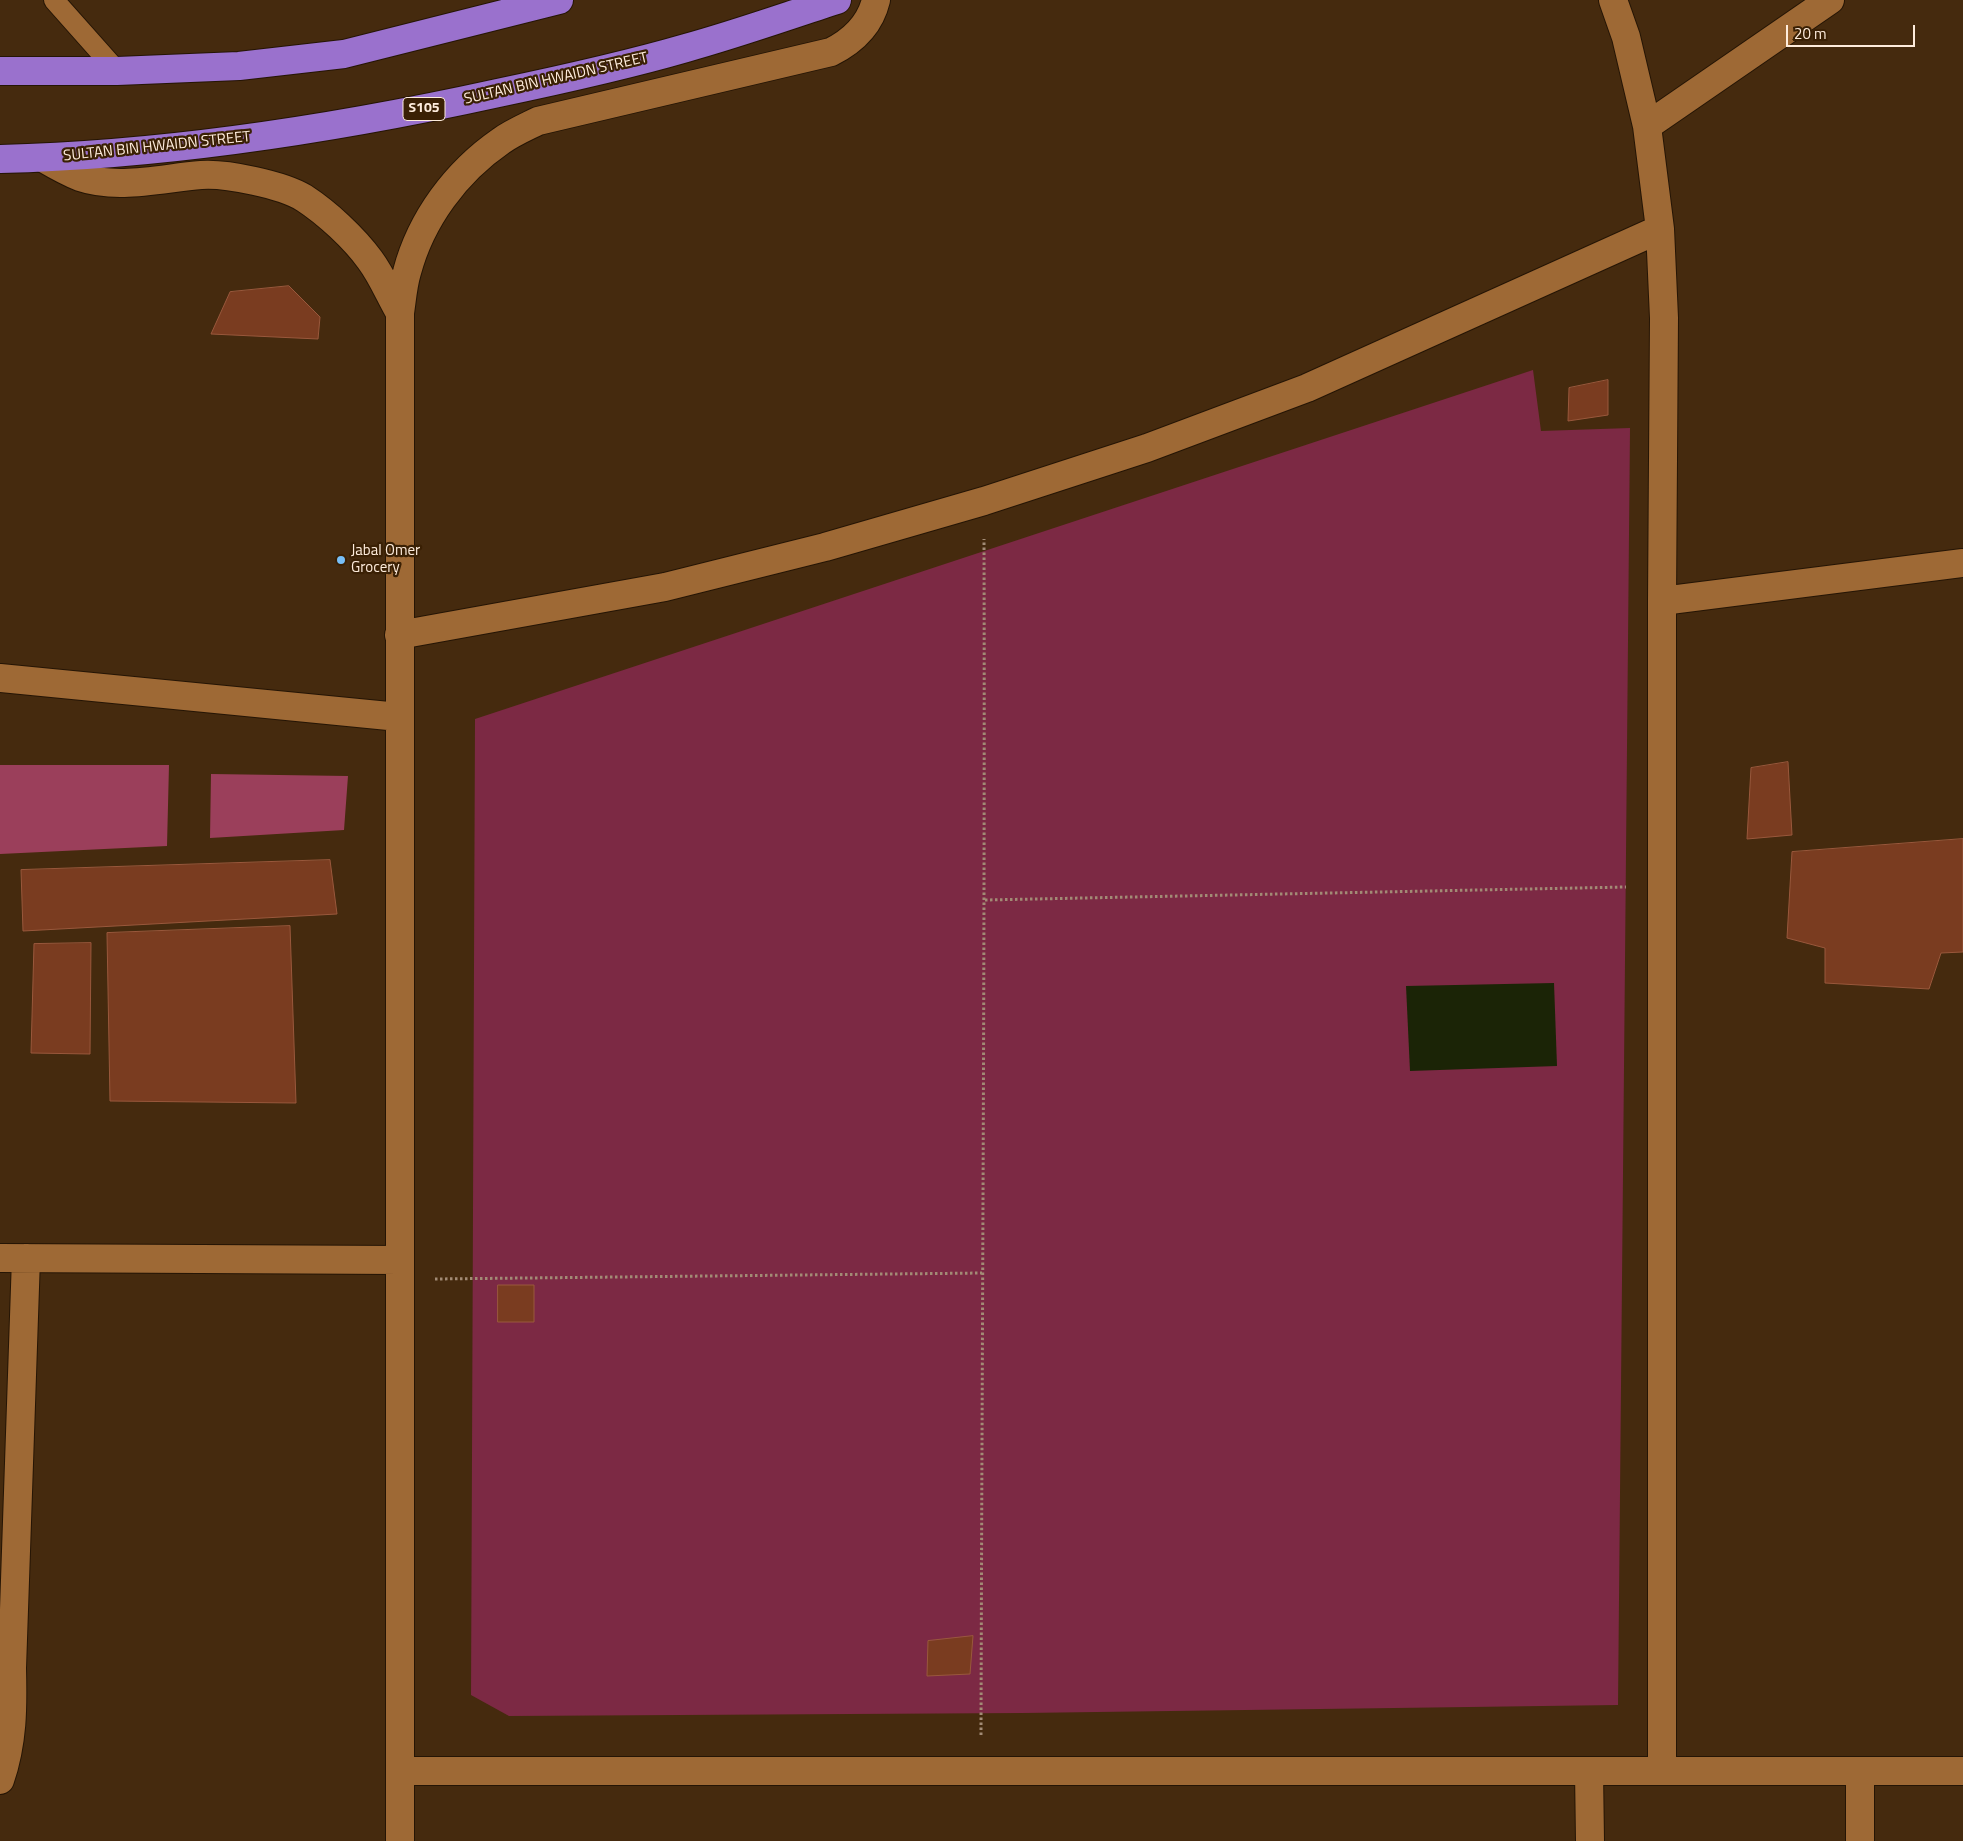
<!DOCTYPE html>
<style>
body{margin:0}
#map{position:relative;width:1963px;height:1841px;overflow:hidden;background:#452a0e;font-family:"Titillium Web",sans-serif}
canvas{display:block}
.scale{position:absolute;left:1786px;top:25px;width:129px;height:22px;box-sizing:border-box;border:2px solid #feecdc;border-top:0;padding-left:6px;font-size:15px;line-height:18px;white-space:nowrap;color:#feecdc;-webkit-text-stroke:4px #3a2004;paint-order:stroke}
</style>
<div id="map">
<canvas width="1963" height="1841"></canvas>
<div class="scale">20 m</div>
</div>
<script>
const g = document.querySelector('canvas').getContext('2d');
g.lineJoin = 'round';
function paint(path, color) { g.fillStyle = color; g.fill(path, 'evenodd'); }
function trace(path, color, width, dash) { g.strokeStyle = color; g.lineWidth = width; g.lineCap = dash ? 'butt' : 'round'; g.setLineDash(dash || []); g.stroke(path); }
function drawText(font, color, halo, rows, align = 'center') {
  g.font = font + ' "Titillium Web",sans-serif'; g.lineWidth = 4.5; g.setLineDash([]); g.textBaseline = 'middle'; g.strokeStyle = halo; g.fillStyle = color; for (const [text, x, y, turn = 0] of rows) {
    g.save(); g.translate(x, y); g.rotate((+turn || 0) * Math.PI / 180); g.textAlign = isNaN(turn) ? turn : align; if (halo) g.strokeText(text, 0, 0); g.fillText(text, 0, 0); g.restore();
  }
}
paint(new Path2D(`
 M1533,370L1541,431L1630,428L1618,1705L1023,1713L509,1716L471,1695L475,719Z`), '#7c2944');
paint(new Path2D(`
 M0,765H169L167,846L0,854Z
 M211,774L348,776L344,830L210,838Z`), '#9b3f5b');
paint(new Path2D(`
 M1554,983L1557,1066L1410,1071L1406,986Z`), '#1b2406');
const building = new Path2D(`
 M289,286L320,317L318,339L211,334L230,292Z
 M1608,380V415L1568,421L1569,388Z
 M1788,762L1792,835L1747,839L1751,768Z
 M1963,839V952L1941,953L1929,989L1825,983V948L1787,938L1792,852Z
 M330,860L337,914L23,931L21,870Z
 M290,926L296,1103L110,1101L107,933Z
 M91,943L90,1054L31,1053L34,944Z
 M498,1285H534V1322H498Z
 M973,1636L970,1674L927,1676L928,1641Z`);
paint(building, '#7a3c20');
trace(building, '#99583c', 1);
const lane = new Path2D(`
 M54,0L117,71`);
const street = new Path2D(`
 M1613,0L1626,37L1647,126L1660,229L1664,318L1662,601V1771
 M1647,126L1830,0
 M43,158C55,165 67,172 80,177C118,190 162,178 201,175C226,173 283,185 304,198C327,213 354,238 370,260C382,276 390,296 400,313
 M1662,601L1963,563
 M399,635L665,587L825,547L984,501L1147,448L1307,388L1660,229
 M0,678L399,717
 M0,1258L400,1260
 M400,1771H1963
 M1589,1771L1590,1841
 M0,1780C13,1742 13,1708 12,1668L26,1258
 M400,1841V313C402,300 403,285 407,272C421,219 456,172 501,141C512,133 526,127 538,121L831,52C853,41 870,25 876,0
 M1860,1841V1771`);
const highway = new Path2D(`
 M0,71H117L239,66L344,54L559,0
 M0,159C167,155 334,129 498,93C560,80 624,66 686,48C737,34 787,16 837,0`);
trace(lane, '#251505', 22);
trace(street, '#251505', 30);
trace(highway, '#251505', 30);
trace(new Path2D(`
 M985,900L1626,887
 M435,1279L982,1273
 M981,1735C982,1337 985,938 984,539`), '#a28b75', 3, [2.5, 2.5]);
trace(lane, '#9e6935', 20);
trace(street, '#9e6935', 28);
trace(highway, '#9a71cd', 28);
for (const [x, y, r, color] of [
 [341,560,5,"#78bff7"]
]) { const dot = new Path2D(); dot.arc(x, y, r, 0, 2 * Math.PI); g.fillStyle = color; g.fill(dot); trace(dot, '#3a2004', 2); }
for (const [x, y, w] of [
 [424,109,42]
]) { const box = new Path2D(); box.roundRect(x - w / 2, y - 11.5, w, 23, 4); g.fillStyle = '#3a2004'; g.fill(box); trace(box, '#feecdc', 1); }
drawText('bold 14px', '#feecdc', null, [
 ["S105",424,109]
]);
drawText('15px', '#feecdc', '#3a2004', [
 ["SULTAN BIN HWAIDN STREET",556,79,-13],
 ["SULTAN BIN HWAIDN STREET",157,147,-6]
]);
drawText('15px', '#feecdc', '#3a2004', [
 ["Jabal Omer",351,551],
 ["Grocery",351,568]
], 'left');
</script>
